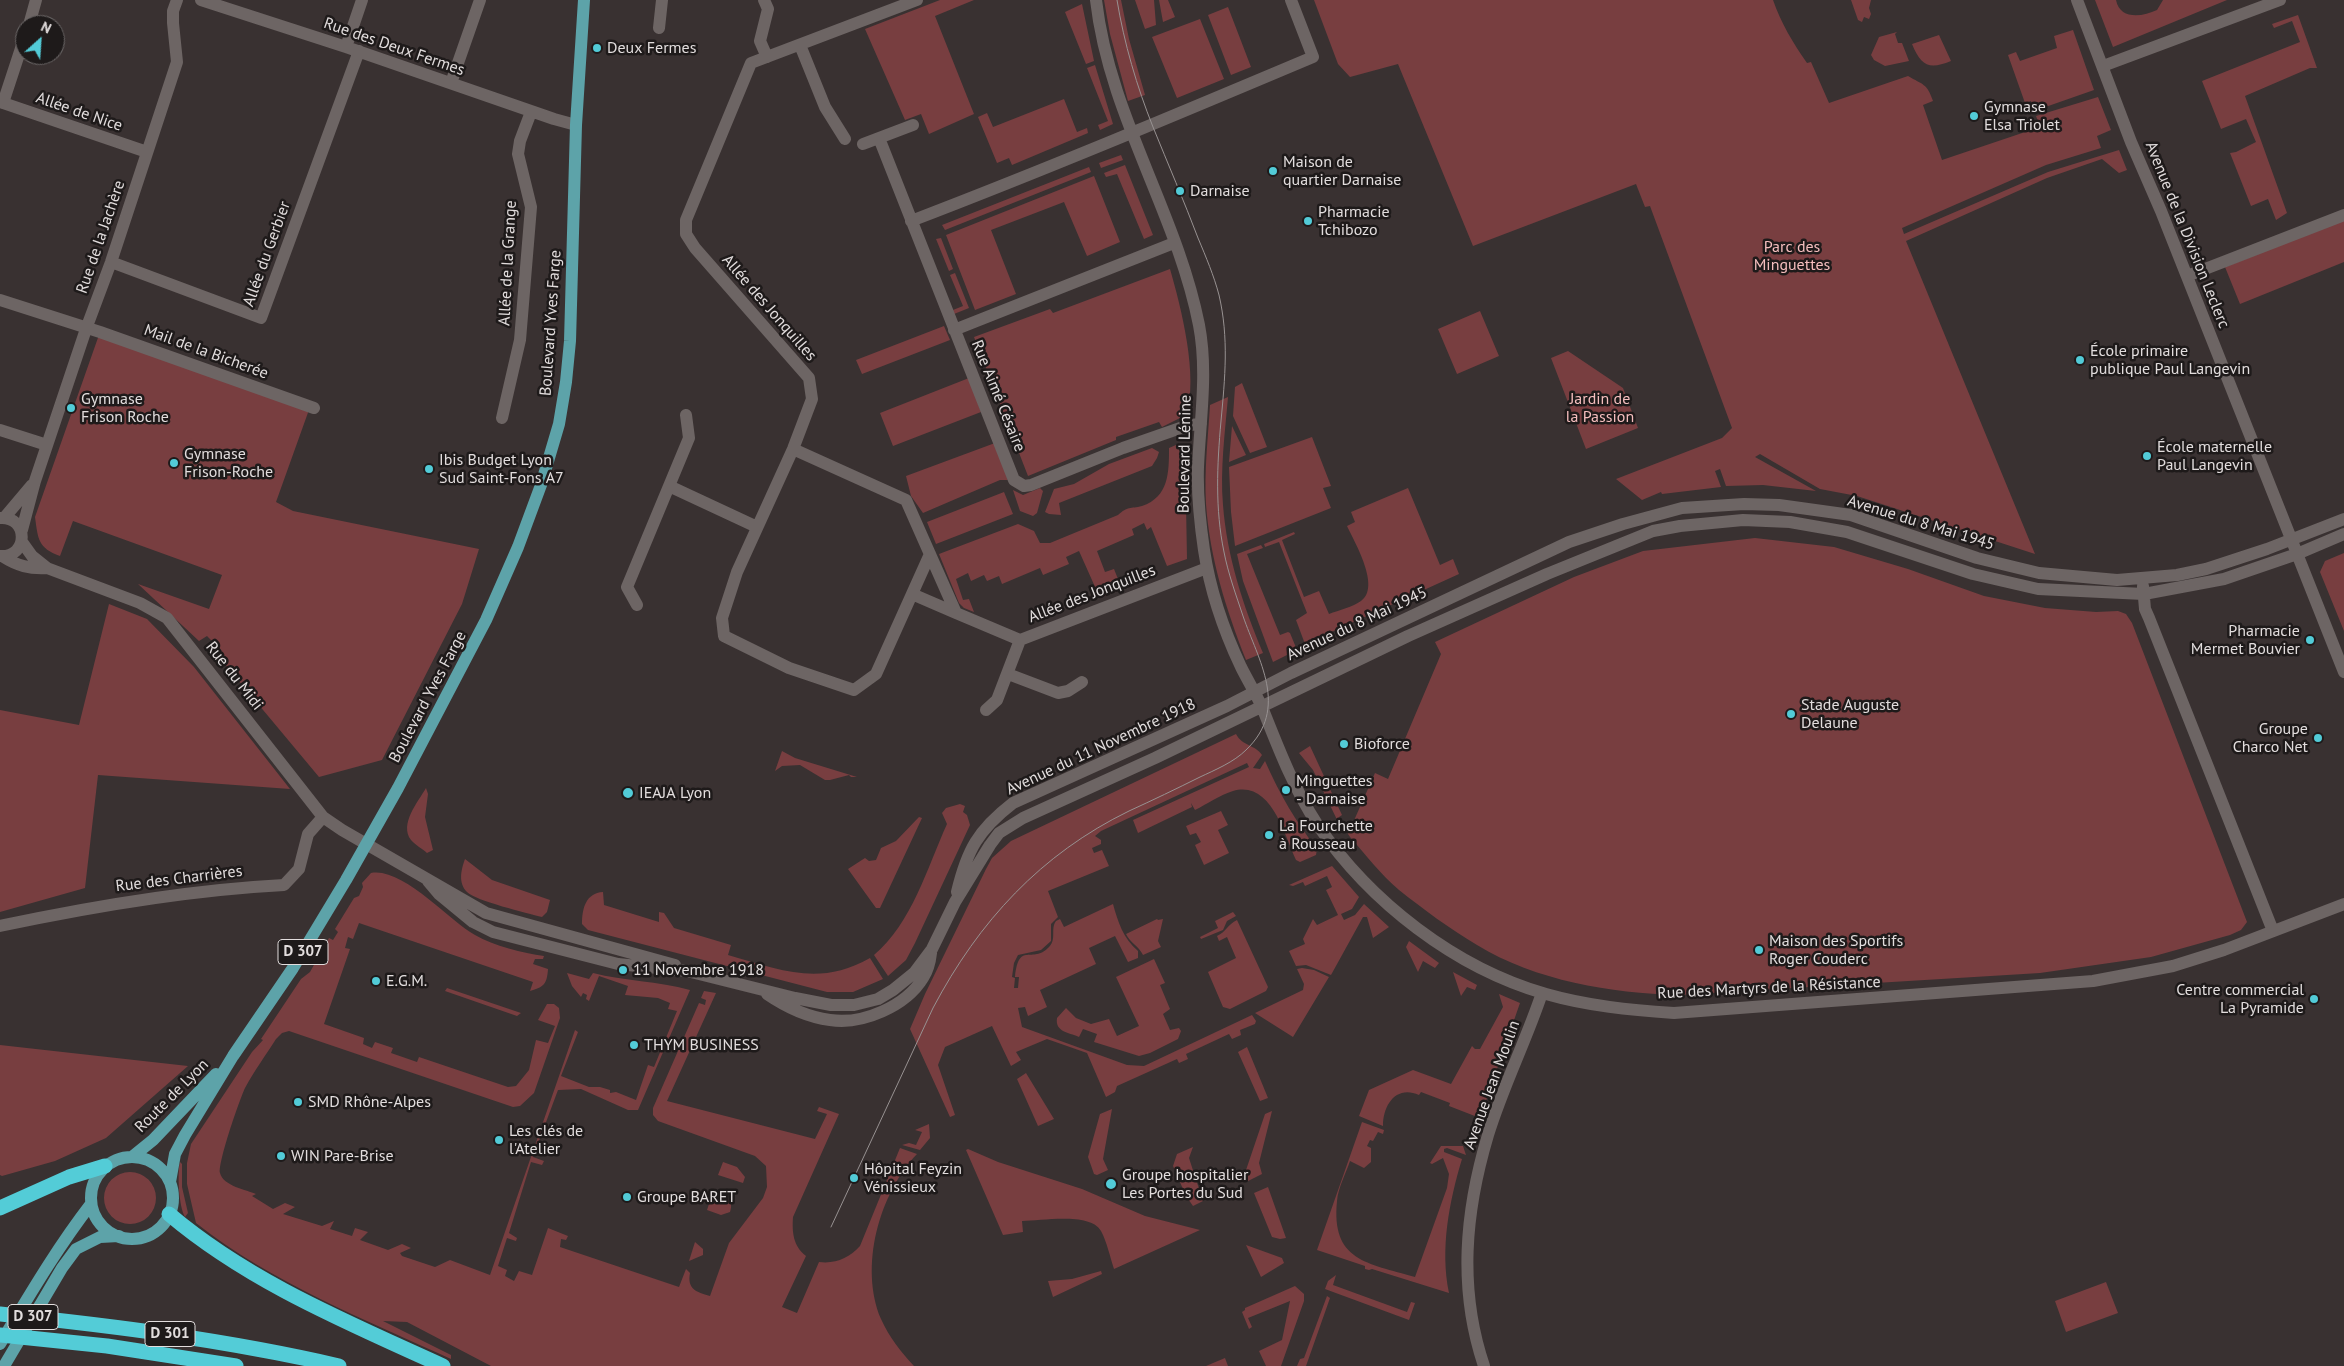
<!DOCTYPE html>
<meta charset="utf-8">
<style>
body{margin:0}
#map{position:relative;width:2344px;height:1366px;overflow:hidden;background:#393131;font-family:"PT Sans",sans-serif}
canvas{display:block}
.north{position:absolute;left:15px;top:15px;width:50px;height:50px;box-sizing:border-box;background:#1e1a1a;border:1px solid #6c6868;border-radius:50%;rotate:26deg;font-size:14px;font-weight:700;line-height:20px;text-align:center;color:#e2dddd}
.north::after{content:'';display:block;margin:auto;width:18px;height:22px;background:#52cbd7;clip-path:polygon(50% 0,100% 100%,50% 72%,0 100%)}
</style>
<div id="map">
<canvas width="2344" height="1366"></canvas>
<div class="north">N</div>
</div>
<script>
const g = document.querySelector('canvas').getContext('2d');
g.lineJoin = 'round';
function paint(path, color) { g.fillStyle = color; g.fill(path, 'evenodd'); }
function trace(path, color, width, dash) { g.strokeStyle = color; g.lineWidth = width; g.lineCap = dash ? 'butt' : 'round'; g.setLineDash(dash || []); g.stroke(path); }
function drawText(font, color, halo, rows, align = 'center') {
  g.font = font + ' "PT Sans",sans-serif'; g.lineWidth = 5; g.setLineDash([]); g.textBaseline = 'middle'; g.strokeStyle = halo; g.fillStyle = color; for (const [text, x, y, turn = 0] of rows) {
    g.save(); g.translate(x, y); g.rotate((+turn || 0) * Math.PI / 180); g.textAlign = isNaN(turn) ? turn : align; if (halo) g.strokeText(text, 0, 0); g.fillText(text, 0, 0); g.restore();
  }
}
paint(new Path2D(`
 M940,0H974L935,16L974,114L929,134L921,114L905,120L865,29Z
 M1104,0H1121L1129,39L1145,95L1128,101L1110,34Z
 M1135,0H1154L1156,25L1145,29Z
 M1159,0H1168L1175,17L1163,22Z
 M1314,0H1773C1781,23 1793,43 1807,63L1811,62L1829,103L1908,76C1923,85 1927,83 1933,101L1923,105L1942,160L2040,127L2036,116L2098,97L2111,130L2097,136L2101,148L2046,165L1902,228L1904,234L2048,172L2119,150L2127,170L2119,173L2102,159L2047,178L1906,241L2035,554L1857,496L1820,489L1760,454L1755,457L1816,491L1763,485L1726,486L1720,469L1715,471L1721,487L1662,494L1661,492L1642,500L1616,479L1722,438L1732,428L1650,206L1645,207L1636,184L1473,246L1398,64L1350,77L1338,64Z
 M1851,0H1871L1869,8L1871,14L1869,19L1864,17L1862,22L1858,20Z
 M2095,0H2116C2120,20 2142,17 2157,10L2163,0H2227L2113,47Z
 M1082,4L1094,61L1086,64L1065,12Z
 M1228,7L1251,67L1231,75L1208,15Z
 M2298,15L2317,68H2310L2245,96L2287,213L2276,220L2268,199L2251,206L2230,153L2236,152L2256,142L2246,119L2221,129L2202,81L2300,42L2292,21L2274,28L2272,24Z
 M1200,19L1224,79L1177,98L1152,37Z
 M2073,30L2094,90L2034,111L2031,101L2025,103L2008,55L2016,52L2020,61L2057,48L2054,36Z
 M1897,32L1895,34L1898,43H1902L1909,61L1885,66L1874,60L1871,55L1879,37Z
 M1939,35L1951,61C1929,70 1921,66 1912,44Z
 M1095,65L1113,124L1100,130L1098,125L1108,121L1087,68Z
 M1064,99L1077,132L1087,128L1088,133L1012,165L1009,158L997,163L978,117L987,113L993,127Z
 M1121,155L1123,160L1101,168L1099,163Z
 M1125,165L1153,235L1144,239L1117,174L1106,177L1104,173Z
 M1089,167L1091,172L945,230L942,225Z
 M1094,176L1120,242L1087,256L1064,202L991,230L1016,294L975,310L946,235Z
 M2344,220V262L2240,304L2225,267Z
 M941,238L953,269L949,271L936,239Z
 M1170,269C1181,307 1199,377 1186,415L1162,427L1159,422L1116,437V440L1028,476L974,337L1050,309L1053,313Z
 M955,273L969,308L954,314L953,310L963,306L950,275Z
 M1480,311L1499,356L1457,374L1438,329Z
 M944,326L950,340L862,374L856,360Z
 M100,332L310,407L276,502L293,511L479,549L462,604L382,760L319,777L218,656L222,651L207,636L199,641L138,584L209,609L222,575L73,521L60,556C38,548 38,539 35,517Z
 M1568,351L1623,388L1638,428L1586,449L1551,358Z
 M969,378L981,412L893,446L880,413Z
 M1242,383L1267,447L1250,453L1233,416L1235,387Z
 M1228,397C1225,433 1220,469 1223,505C1227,557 1243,605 1263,653L1246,660C1226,609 1210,559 1206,504C1204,471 1208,438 1210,405Z
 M1232,426L1246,455L1229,462Z
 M1312,437L1331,486L1323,488L1331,508L1235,546L1231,512L1229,467Z
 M995,443L1008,480H1000L923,513L911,496L906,476Z
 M1176,445H1184L1185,448L1187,559L1167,566L1151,527L1147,530L1144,523L1132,529L1134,535L1097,551L1105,572L1114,569L1122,589L1100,598L1079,551L1066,557L1069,564L1043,575L1040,568L1002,584L999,576L987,581L984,575L971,581L968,573L956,579L963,600L969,599L974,612L964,608L959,603L939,554L1018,524L1034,531L1040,543H1050L1118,515C1128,506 1130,509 1142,506C1169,497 1169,472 1169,448Z
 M1152,448L1159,452L1157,458L1152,466L1059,503L1061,515L1049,514L1045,512L1054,489L1074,484L1109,464Z
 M1040,488L1043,491L1037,513L1033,516L1020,511L1013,490L1023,495Z
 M1408,488L1440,565L1453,559L1459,574L1305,644L1296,620L1307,613L1279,542L1265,547L1264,544L1294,532L1295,534L1282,540L1304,597L1319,591L1329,614C1339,610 1353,607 1361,601C1381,587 1355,543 1347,526L1355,522L1351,512Z
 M1004,492L1013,514L936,544L927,522Z
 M1755,538L1834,547L1908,569L1984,596L2045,608L2096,612L2118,611L2126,614L2132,623L2247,922L2241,930L2230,935L2151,957L2040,973L1678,995C1611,993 1536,981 1477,945C1450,929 1423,909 1399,890C1381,875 1365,854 1350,837L1348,834L1375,773L1388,779L1441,654L1435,642L1574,577L1643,551Z
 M1261,545L1263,548L1247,554L1280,635L1288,632L1290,633L1297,650L1273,662L1243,581L1237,554Z
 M2344,553V631L2320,572L2325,561Z
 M109,604L147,619L194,667L290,789L98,775L85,888L0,912V710L79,725Z
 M1236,734C1242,746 1256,745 1262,755L1253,768L1260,769L1265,761C1279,793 1296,822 1317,849L1316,855L1300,862L1296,860C1284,834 1271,780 1233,791C1220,795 1207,804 1195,810L1191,803L1192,807L1138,833L1133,820L1249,767L1247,763L1101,831L1095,836L1101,840V844L1092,848L1094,853L1102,850L1109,866L1048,891L1058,917L1051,924V941L1041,950L1018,955L1014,963L1012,977L1015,978L1014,988H1018L1019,977H1015C1019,940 1032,965 1049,947C1057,939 1050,929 1056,921L1060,919L1064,927L1113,904C1118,922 1123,938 1138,951V958L1128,962L1115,936L1089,948L1096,964L1040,990L1047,1007L1028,1016L1025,1007L1018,1008L1022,1027L1127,1065L1144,1066L1252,1015L1256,1021L1255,1024L1240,1030L1241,1035L1232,1039L1229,1034L1186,1054L1188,1059L1179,1063L1177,1059L1117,1086L1115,1092L1106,1097L1087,1053L1047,1039L1016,1052L1021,1060L1011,1066L992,1026L945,1047L938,1065L955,1115L950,1117L910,1029L925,994L986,869L992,858L1011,841Z
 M1310,746L1342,815L1339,817L1344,826L1341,828L1313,770L1299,753Z
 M782,751L795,758L857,777H851L849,775L830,780H825L800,765L782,766L775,771Z
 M426,788L428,794L425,817L433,850L427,853C423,849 415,845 411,840C399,824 418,802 426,788Z
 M960,804L965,806L963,812L967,815L970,825L915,943L906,960L888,976L874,955C912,923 927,868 947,824L942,813L946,808Z
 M1221,811L1228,825L1218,830L1229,853L1204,865L1195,845L1201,842L1196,833L1190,835L1186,826Z
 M919,817L922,818L880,908H876L848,869L865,858L869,861L876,860L881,848L896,841Z
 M465,859L492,880L550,900L547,912L542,917C527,913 476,901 467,892C458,883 461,870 465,859Z
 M1332,866L1359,897L1352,909L1341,914L1344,920L1355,915L1364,904L1389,927L1373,938L1367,917H1363L1331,975L1306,965L1296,966L1289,951L1305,944L1303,939L1313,919L1317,925L1338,915L1326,890L1332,887L1327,876L1305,886L1303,882L1293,886L1289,885Z
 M371,873C403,867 449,921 475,935C494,946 523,953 544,956L543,959H535L533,964L548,969C547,984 544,987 530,991L533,982L359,923L353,939L348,937L345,948L350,949L324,1024L364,1038L363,1044L372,1048L375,1042L393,1048L391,1053L417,1062L419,1057L508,1087L516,1086L529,1070L536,1040L548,1043L555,1026L538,1020L547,1004H554L559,1008L560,1018L534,1093L520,1106L513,1107L289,1031L282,1033L276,1039C266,1055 254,1071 245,1088C239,1101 218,1162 220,1173C223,1186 247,1190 256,1194L252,1196L273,1209L285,1203L295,1207L283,1214L322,1226L334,1221L330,1229L352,1236L355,1228L368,1232L360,1240L388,1250L402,1244L411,1248L400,1253L402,1256L435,1267L450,1260L490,1275L575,1030L578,1032L561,1076L589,1087H600L610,1090V1093L616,1092L636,1100L648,1065L654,1067L677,1011L668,1009L670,1003L658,998L625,995L628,986L599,976L589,1001L586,999L587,995L583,993L581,997L572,986L567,973L589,979L593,973C624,981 658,981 690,990L638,1110H628L581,1089L558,1090L533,1157L544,1161L542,1165L531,1162L509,1233L517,1238L516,1241L507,1238L498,1266L507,1270L505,1276L514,1281L519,1271L532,1275L548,1228L568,1236L566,1240L561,1239L560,1247L679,1287L686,1269L690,1273C687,1289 696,1292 710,1296L729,1243L763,1198L767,1187L766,1166L755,1156L658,1121L653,1115V1108L699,1003L705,1005L706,1000L701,998L704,991L716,993L667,1101L815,1139L827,1114L817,1111L819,1107L839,1114L793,1217C792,1232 793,1246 806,1256L782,1307L797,1313L819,1262C836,1264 849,1258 860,1246L900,1148L917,1154C879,1194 859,1267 881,1319C889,1337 901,1352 914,1366H491L407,1322L383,1321L451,1355V1359C364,1319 272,1283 196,1223L187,1184V1163L191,1144L252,1052L263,1040L261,1039L301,979L310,972L329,938L333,940L338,932L335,929L354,898L359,896L363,887L362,883Z
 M603,892L604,905L659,922V912L664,913L674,928L731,945L728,955C781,970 819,987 870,958L883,979L853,992H827L588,930L582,924C582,908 586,893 603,892Z
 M1233,912L1236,916L1227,921L1223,930L1201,939L1200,937L1218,928L1215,921Z
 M1157,919L1158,920L1163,919L1158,941L1161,947L1143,955C1139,946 1130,943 1126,934Z
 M1237,920L1268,987L1266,991L1230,1009L1223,1007L1208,972L1236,958L1227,937L1219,941L1217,936C1226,932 1228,924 1237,920Z
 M1409,941L1439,963L1435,968L1423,961L1418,972L1406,947Z
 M1154,959L1165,983L1160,985L1170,1009L1163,1014L1170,1030L1179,1028L1181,1031L1178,1039L1150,1053L1139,1056L1094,1042L1097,1034L1083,1029L1079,1037C1068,1032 1055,1032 1057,1018L1066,1008L1076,1018L1091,1024L1109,1019L1117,1036L1139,1026L1116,977Z
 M1302,968L1314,970L1329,977L1293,1037L1255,1013L1303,990L1304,984L1297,969Z
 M1453,972L1477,985L1475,990L1467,987L1461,996Z
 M447,988L521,1013L517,1016L445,991Z
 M1499,994L1520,1003L1480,1118L1449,1106L1450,1103L1421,1092L1419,1095C1396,1085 1383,1105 1383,1126L1359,1116L1369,1090L1413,1070L1451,1084L1472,1046L1475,1049H1480L1503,1007Z
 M0,1045L188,1066L106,1138L55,1161L2,1176L0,1175Z
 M1247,1047L1268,1098L1260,1101L1238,1052Z
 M1026,1073L1054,1119L1038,1126L1017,1079Z
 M1112,1109L1103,1159L1108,1170L1097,1175L1094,1174L1088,1157L1100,1114Z
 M1272,1111L1259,1163L1262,1174L1248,1181L1245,1173L1265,1114Z
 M1362,1122L1384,1130L1383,1134L1378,1132L1373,1141L1370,1140L1367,1146L1371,1148V1162L1364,1168L1350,1161C1346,1173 1338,1188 1337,1201C1331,1261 1367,1263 1415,1277L1447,1188L1449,1174L1443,1158L1432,1164L1430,1163L1441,1146H1463L1466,1155L1447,1148L1444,1149V1152L1462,1159C1449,1202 1440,1249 1449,1293L1372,1269L1369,1270L1365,1269V1266L1317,1250Z
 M929,1124L930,1138L920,1150L902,1145L909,1143L916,1145L922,1132L915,1130Z
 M1193,1147L1189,1158L1203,1201L1193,1206L1186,1196L1173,1166L1177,1154Z
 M968,1149L998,1162L1082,1189L1145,1216L1200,1230L1114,1269C1110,1257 1107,1242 1101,1231C1090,1212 1042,1221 1022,1221L1023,1232L1003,1235L966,1150Z
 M180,1162L182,1164V1187L188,1213L185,1217C179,1207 177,1174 180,1162Z
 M723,1162L737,1167L745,1177L743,1183L718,1175Z
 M104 1198a26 26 0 1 1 52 0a26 26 0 1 1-52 0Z
 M1268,1187L1286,1238L1280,1239L1272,1237L1254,1193Z
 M713,1192C723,1196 735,1198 730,1212L721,1215L707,1210Z
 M695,1242L703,1249V1255L689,1261Z
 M1246,1245L1282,1258L1284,1263L1261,1277Z
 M1101,1271L1102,1274L1053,1297L1048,1281L1072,1279Z
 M1336,1275L1333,1285L1407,1312L1411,1302L1415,1303L1409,1320L1325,1289L1328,1281Z
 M2106,1282L2118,1313L2066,1332L2055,1301Z
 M1295,1286L1304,1294V1301L1281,1366H1266L1259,1351L1282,1340L1290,1301L1248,1318L1252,1327L1249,1329L1242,1312L1245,1310V1308Z
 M1327,1296L1330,1298L1306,1366H1297L1300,1359L1304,1358Z
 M1225,1358L1228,1366H1206Z`), '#783e40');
trace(new Path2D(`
 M201,0L346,47L554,119L576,125
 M764,0L768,9L760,41L767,57
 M917,0L751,63L686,220V234L695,248L809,378L812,399L793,449L737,572L722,618L724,636L789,668L854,690L876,674L930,554
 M1096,0C1109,115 1177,213 1199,325C1208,372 1200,420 1198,467C1197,495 1200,523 1204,550C1210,590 1224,631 1241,667C1248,681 1256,694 1262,707C1278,747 1293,787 1317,824C1370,902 1455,968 1546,994C1588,1006 1630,1010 1674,1013L2093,981L2173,966L2224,950L2344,904
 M2077,0L2131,142L2161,211L2344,672
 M29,25L36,0
 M659,28L662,0
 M800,45L825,107L845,139
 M346,47L362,0
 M2103,66L2280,0
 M451,83L480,0
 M0,102L147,152
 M3,103L25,36
 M879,138L1014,480L1024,486L1031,485L1123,448L1189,425L1201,424
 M863,144L913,125
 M911,221C1047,169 1180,113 1313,57L1291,0
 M111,262L261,318L359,51
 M2187,276L2344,215
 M0,300L100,332L314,408
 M954,330L1174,243
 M502,418L520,340L531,207L518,154L520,141L531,112
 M0,430L47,445
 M793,449L906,500L956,613L1020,640L1207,568
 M669,486L757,527
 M0,518C29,516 29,558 0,556
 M4,518L32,485
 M22,530L35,481L86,329L111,262L177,62L173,23V11L177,0
 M22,542L32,556L47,568L140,603L167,618L323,817L342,830L486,913L675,965
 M2,556C17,566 30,569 47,568
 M2143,586L2145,609L2149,618L2273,931
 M912,594L956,613
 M637,605L627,587L689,438L686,415
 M1008,674L1058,693L1068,691L1082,682
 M986,710L997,700L1020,640
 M428,881L439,894L473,922L493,932L618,964L687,971L795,998L831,1005H854L878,999L893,990L914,973L932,949L955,902L990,845L999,833L1023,818L1155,758L1408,636L1547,574L1653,531L1680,526L1743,520L1790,522L1847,532L1973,574L2038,589L2144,594L2224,579L2297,554L2344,534
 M957,892C967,850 978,830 1013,803L1227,706L1291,673L1569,542L1623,524L1682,508L1744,504L1779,505L1851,515L1977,558L2039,573L2117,580L2177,575L2206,569L2267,549L2344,519
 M0,926C94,906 188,890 284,885L299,869L308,834L323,817
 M767,994C786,1007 807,1017 830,1020C863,1025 906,1006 923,978C928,970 930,962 931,953
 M1484,1366C1458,1289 1465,1212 1488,1135C1503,1086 1526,1041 1542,993`), '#6d6564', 12);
trace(new Path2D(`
 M132,1157L153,1140L216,1074
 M91 1198a41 41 0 1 1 82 0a41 41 0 1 1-82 0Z
 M170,1182L175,1154L185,1135L233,1056L293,968L346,880L398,788L486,620L518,547L541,485L559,424L566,382L570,341L576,125L584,0
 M0,1344C29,1296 57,1248 91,1204
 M4,1366L62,1268L76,1249L100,1237L119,1236`), '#5da3a9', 12);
trace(new Path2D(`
 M0,1208L69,1177L105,1166
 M169,1214C249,1282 349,1323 443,1366
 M0,1314C114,1326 227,1340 339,1366
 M0,1335L107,1346L236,1366`), '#53ccd7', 15);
trace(new Path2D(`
 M831,1227L933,1008C979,921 1041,854 1129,811C1153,800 1176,789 1200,777C1215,770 1234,762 1246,750C1290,708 1258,660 1243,616C1236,595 1228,573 1224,552C1215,509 1217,465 1221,421C1225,378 1229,338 1219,295C1214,276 1206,257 1198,238C1184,201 1168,164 1153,127C1137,87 1124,43 1117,0`), '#989292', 1);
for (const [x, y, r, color] of [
 [597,48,5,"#52cbd7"],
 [1974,116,5,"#52cbd7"],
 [1273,171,5,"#52cbd7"],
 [1180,191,5,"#52cbd7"],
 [1308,221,5,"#52cbd7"],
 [2080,360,5,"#52cbd7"],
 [71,408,5,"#52cbd7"],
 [2147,456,5,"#52cbd7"],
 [174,463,5,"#52cbd7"],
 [429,469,5,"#52cbd7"],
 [2310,640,5,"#52cbd7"],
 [1791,714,5,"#52cbd7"],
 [2318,738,5,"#52cbd7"],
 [1344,744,5,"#52cbd7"],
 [1286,790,5,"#52cbd7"],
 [628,793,6,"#52cbd7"],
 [1269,835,5,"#52cbd7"],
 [1759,950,5,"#52cbd7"],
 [623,970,5,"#52cbd7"],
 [376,981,5,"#52cbd7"],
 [2314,999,5,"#52cbd7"],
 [634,1045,5,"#52cbd7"],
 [298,1102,5,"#52cbd7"],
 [499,1140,5,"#52cbd7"],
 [281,1156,5,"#52cbd7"],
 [854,1178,5,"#52cbd7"],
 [1111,1184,6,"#52cbd7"],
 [627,1197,5,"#52cbd7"]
]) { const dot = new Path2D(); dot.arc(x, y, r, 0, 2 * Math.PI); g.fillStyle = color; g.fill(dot); trace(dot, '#1e1a1a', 2); }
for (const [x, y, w] of [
 [303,952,50],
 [33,1317,50],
 [170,1334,50]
]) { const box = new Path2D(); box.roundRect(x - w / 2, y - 12.5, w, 25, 4); g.fillStyle = '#1e1a1a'; g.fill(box); trace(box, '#e2dddd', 1); }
drawText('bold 15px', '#e2dddd', null, [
 ["D 307",303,952],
 ["D 307",33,1317],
 ["D 301",170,1334]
]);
drawText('16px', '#e2dddd', '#1e1a1a', [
 ["Rue des Deux Fermes",394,47,19],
 ["Allée de Nice",79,112,19],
 ["Avenue de la Division Leclerc",2187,235,68],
 ["Rue de la Jachère",101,237,-71],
 ["Allée du Gerbier",267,254,-70],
 ["Allée de la Grange",508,263,-87],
 ["Allée des Jonquilles",769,308,49],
 ["Boulevard Yves Farge",551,323,-86],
 ["Mail de la Bicherée",206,352,20],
 ["Rue Aimé Césaire",998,396,68],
 ["Boulevard Lénine",1185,454,-89],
 ["Avenue du 8 Mai 1945",1921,523,17],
 ["Allée des Jonquilles",1092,594,-21],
 ["Avenue du 8 Mai 1945",1357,624,-25],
 ["Rue du Midi",234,676,52],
 ["Boulevard Yves Farge",428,697,-62],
 ["Avenue du 11 Novembre 1918",1101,747,-25],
 ["Rue des Charrières",179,879,-7],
 ["Rue des Martyrs de la Résistance",1769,988,-3],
 ["Avenue Jean Moulin",1492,1085,-70],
 ["Route de Lyon",172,1096,-45]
]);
drawText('16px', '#e2dddd', '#1e1a1a', [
 ["Deux Fermes",607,48],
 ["Gymnase",1984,107],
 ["Elsa Triolet",1984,125],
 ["Maison de",1283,162],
 ["quartier Darnaise",1283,180],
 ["Darnaise",1190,191],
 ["Pharmacie",1318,212],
 ["Tchibozo",1318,230],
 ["École primaire",2090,351],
 ["publique Paul Langevin",2090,369],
 ["Gymnase",81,399],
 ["Frison Roche",81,417],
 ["École maternelle",2157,447],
 ["Paul Langevin",2157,465],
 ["Gymnase",184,454],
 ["Frison-Roche",184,472],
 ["Ibis Budget Lyon",439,460],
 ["Sud Saint-Fons A7",439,478],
 ["Pharmacie",2300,631,"right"],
 ["Mermet Bouvier",2300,649,"right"],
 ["Stade Auguste",1801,705],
 ["Delaune",1801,723],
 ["Groupe",2308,729,"right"],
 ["Charco Net",2308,747,"right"],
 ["Bioforce",1354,744],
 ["Minguettes",1296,781],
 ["- Darnaise",1296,799],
 ["IEAJA Lyon",639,793],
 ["La Fourchette",1279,826],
 ["à Rousseau",1279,844],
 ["Maison des Sportifs",1769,941],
 ["Roger Couderc",1769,959],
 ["11 Novembre 1918",633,970],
 ["E.G.M.",386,981],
 ["Centre commercial",2304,990,"right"],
 ["La Pyramide",2304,1008,"right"],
 ["THYM BUSINESS",644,1045],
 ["SMD Rhône-Alpes",308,1102],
 ["Les clés de",509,1131],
 ["l'Atelier",509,1149],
 ["WIN Pare-Brise",291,1156],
 ["Hôpital Feyzin",864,1169],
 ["Vénissieux",864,1187],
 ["Groupe hospitalier",1122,1175],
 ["Les Portes du Sud",1122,1193],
 ["Groupe BARET",637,1197]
], 'left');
drawText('16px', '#f5bebe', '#1e1a1a', [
 ["Parc des",1792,247],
 ["Minguettes",1792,265],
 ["Jardin de",1600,399],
 ["la Passion",1600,417]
]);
</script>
